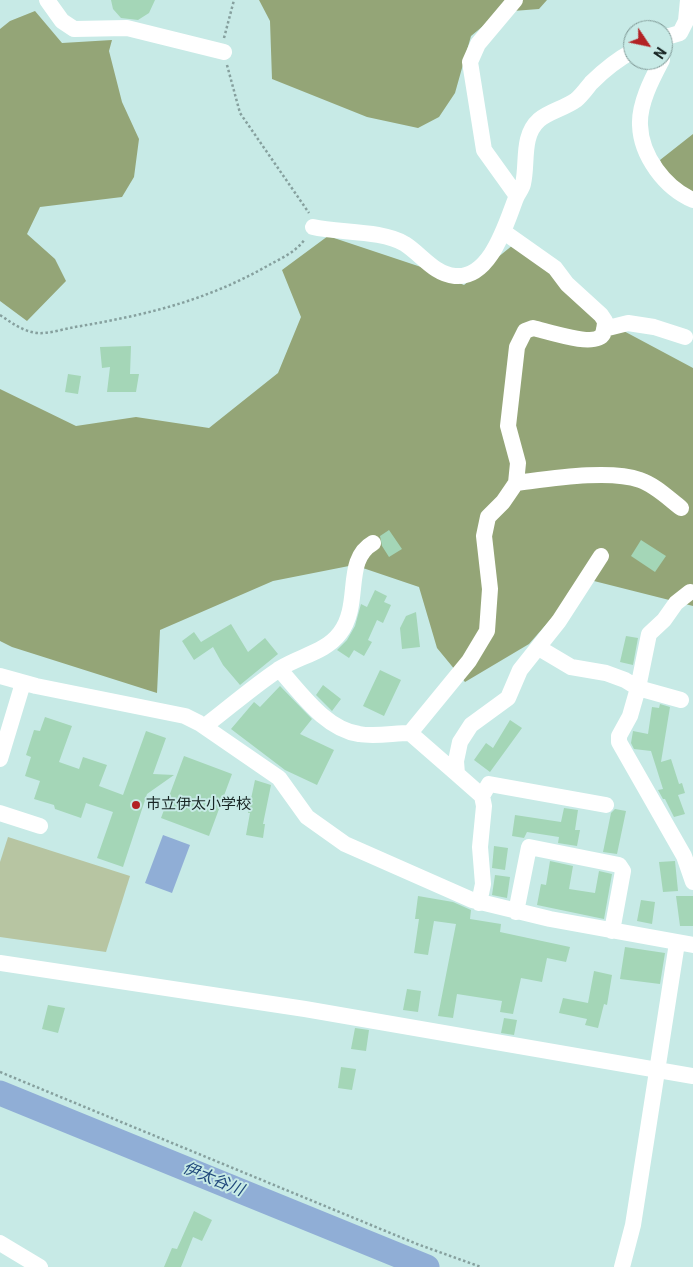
<!DOCTYPE html>
<meta charset="utf-8">
<style>
body{margin:0}
#map{position:relative;width:693px;height:1267px;overflow:hidden;background:#c7eae6;font-family:Roboto,sans-serif}
canvas{display:block}
.north{position:absolute;left:623px;top:20px;width:50px;height:50px;box-sizing:border-box;background:#c7eae6;border:1px solid #819b98;border-radius:50%;rotate:124deg;font-size:14px;font-weight:700;line-height:20px;text-align:center;color:#182524}
.north::after{content:'';display:block;margin:auto;width:18px;height:22px;background:#b32225;clip-path:polygon(50% 0,100% 100%,50% 72%,0 100%)}
</style>
<div id="map">
<canvas width="693" height="1267"></canvas>
<div class="north">N</div>
</div>
<script>
const g = document.querySelector('canvas').getContext('2d');
g.lineJoin = 'round';
function paint(path, color) { g.fillStyle = color; g.fill(path, 'evenodd'); }
function trace(path, color, width, dash) { g.strokeStyle = color; g.lineWidth = width; g.lineCap = dash ? 'butt' : 'round'; g.setLineDash(dash || []); g.stroke(path); }
function drawText(font, color, halo, rows, align = 'center') {
  g.font = font + ' Roboto,"Noto Sans JP",sans-serif'; g.lineWidth = 4; g.setLineDash([]); g.textBaseline = 'middle'; g.strokeStyle = halo; g.fillStyle = color; for (const [text, x, y, turn = 0] of rows) {
    g.save(); g.translate(x, y); g.rotate((+turn || 0) * Math.PI / 180); g.textAlign = isNaN(turn) ? turn : align; if (halo) g.strokeText(text, 0, 0); g.fillText(text, 0, 0); g.restore();
  }
}
paint(new Path2D(`
 M8,837L130,876L106,952L0,937V862Z`), '#b7c5a2');
paint(new Path2D(`
 M259,0H547L539,9L500,12L471,36L455,93L439,117L418,128L367,117L272,79L270,21Z
 M35,11L62,43L112,40L109,51L122,102L139,139L134,177L122,197L40,207L27,234L55,259L66,281L27,321L0,301V29L10,21Z
 M693,134V193L666,177L660,160Z
 M328,236L421,267L464,285L519,240L605,321L693,368V606L586,579L529,644L465,682L437,648L419,587L354,565L273,581L160,630L157,693L12,647L0,641V389L76,426L136,417L209,428L278,373L301,317L282,270Z`), '#94a577');
paint(new Path2D(`
 M163,835L190,845L172,893L145,883Z`), '#90aed6');
trace(new Path2D(`
 M0,1093L427,1267`), '#90aed6', 25);
paint(new Path2D(`
 M111,0H155L149,13L138,20L121,18L113,9Z
 M131,346L130,374H139L136,392H107L110,367L102,368L100,347Z
 M68,374L81,376L78,394L65,392Z
 M389,530L402,549L389,557L382,546L380,536Z
 M641,540L666,556L655,572L631,556Z
 M375,590L387,596L384,602L391,605L383,623L377,620L368,640L372,642L364,656L354,650L349,658L337,650L347,640L355,626L361,604L367,607Z
 M416,612L420,647L402,649L400,628L406,616Z
 M231,624L248,652L265,638L278,654L240,685L223,665L213,647L194,660L182,641L194,632L201,642Z
 M626,636L638,638L633,665L620,662Z
 M380,670L401,680L384,716L363,706Z
 M323,685L341,699L332,711L316,695Z
 M280,686L312,719L300,734L334,750L317,785L285,770L231,729L254,702L260,707Z
 M660,704L670,707L661,762L671,759L679,784L682,783L685,793L678,795L685,814L674,817L665,799H663L658,790L663,789L651,751L634,749L631,743L633,731L648,734L652,707L659,708Z
 M45,717L72,726L59,762L79,769L83,757L107,765L99,786L123,795L146,731L166,738L153,774L174,775L147,794L123,867L97,858L113,812L86,803L81,818L55,809L54,805L34,799L40,781L25,776L31,757L26,755L34,730L40,731Z
 M510,720L522,728L490,772L474,760L486,743L493,748Z
 M184,756L232,774L209,836L161,818Z
 M255,780L271,785L263,824H265L263,838L246,835L250,813H248Z
 M564,808L578,810L575,830H580L577,846L558,843L559,837L527,832L524,838L512,836L515,815L561,822Z
 M615,809L626,811L617,854L603,852L611,813Z
 M494,846L508,848L505,870L492,868Z
 M550,861L573,866L569,889L595,893L599,871L612,874L604,919L537,905L541,884L546,885Z
 M675,861L678,891L663,892L659,862Z
 M495,875L510,877L507,898L492,895Z
 M418,896L453,902L471,910L470,919L501,924L500,932L570,947L566,962L547,958L542,982L521,978L513,1014L500,1012L502,1001L457,994L453,1018L438,1016L456,924L434,921L428,955L414,953L419,919H415Z
 M676,896H693V926H680Z
 M641,900L655,902L652,924L637,921Z
 M625,947L665,953L660,984L620,979Z
 M594,971L612,975L607,1005L604,1004L598,1028L585,1025L587,1019L559,1013L563,998L588,1003Z
 M407,989L421,991L418,1012L403,1010Z
 M48,1005L65,1008L58,1033L42,1029Z
 M504,1018L517,1020L514,1035L501,1033Z
 M355,1028L369,1030L366,1051L351,1049Z
 M341,1067L356,1069L352,1090L338,1088Z
 M194,1211L212,1220L202,1241L193,1237L181,1267H164L172,1248L177,1249Z`), '#a4d6b7');
trace(new Path2D(`
 M224,38L234,0
 M227,65L240,113L309,213
 M0,315C12,323 22,331 37,333C49,334 63,329 75,327C146,315 206,301 269,265C282,258 297,251 305,239
 M0,1072L417,1244L481,1267`), '#86a09e', 2.5, [2.5, 2.5]);
trace(new Path2D(`
 M47,0L62,21L74,29L127,28L224,52
 M515,0L478,44L470,62L484,150L517,196
 M663,38L680,33L686,21L688,0
 M662,60C652,79 639,103 640,125C641,156 665,188 693,200
 M313,227C339,233 382,230 405,244C422,255 434,274 455,276C491,279 506,223 516,198C518,193 522,189 523,184C528,163 521,136 539,120C548,112 565,108 576,100C582,95 586,89 591,83C603,71 618,59 633,51
 M604,329L628,323L654,327L685,337
 M516,483C549,479 609,469 640,480C655,485 668,498 681,508
 M690,592L676,603L664,620L649,634L638,688L630,716L619,736V742L684,856L693,882
 M539,648L571,667L606,673L625,680L638,688L681,700
 M279,669C301,693 325,729 359,734C375,737 394,733 410,733L457,774
 M0,676L36,686L185,716L199,723L279,778L307,817L345,844L472,900L550,919L693,945
 M205,726C230,707 255,685 281,668C300,656 326,652 340,633C362,604 343,560 373,543
 M410,733L469,661L487,631L490,589L484,536L488,517L503,502L516,483L518,463L508,426L517,347L525,331L533,328C547,331 595,348 603,334C604,330 605,325 605,321L601,315L567,284L555,268L504,232
 M0,759L23,683
 M482,796L489,784L606,805
 M0,813L40,826
 M479,903L483,884L480,847L484,806L482,796L457,774L456,761L460,742L471,725L508,698L520,670L559,621L601,556
 M516,912L529,847L619,865L623,871L612,931
 M0,963L305,1009L693,1076
 M0,1243L40,1267
 M622,1267L633,1225L677,943`), '#fff', 16);
for (const [x, y, r, color] of [
 [136,805,5,"#b32225"]
]) { const dot = new Path2D(); dot.arc(x, y, r, 0, 2 * Math.PI); g.fillStyle = color; g.fill(dot); trace(dot, '#c7eae6', 2); }
drawText('15px', '#182524', '#c7eae6', [
 ["市立伊太小学校",146,805]
], 'left');
drawText('italic 16px', '#20487b', '#c7eae6', [
 ["伊太谷川",213,1180,22]
]);
</script>
